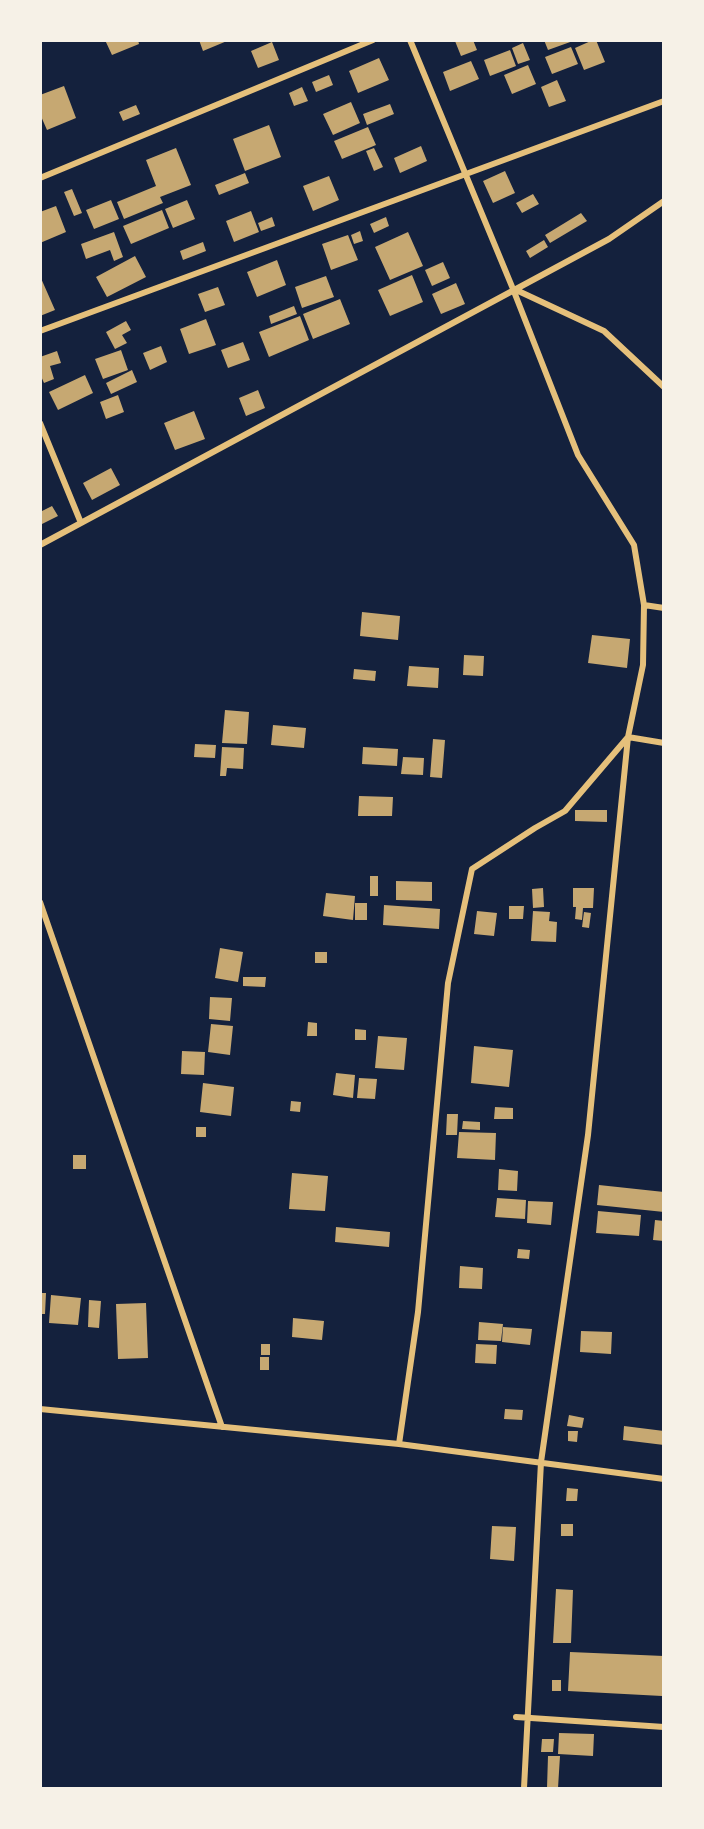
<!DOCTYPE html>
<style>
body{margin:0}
#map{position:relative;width:704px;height:1829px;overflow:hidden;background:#14213d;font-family:"Exo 2",sans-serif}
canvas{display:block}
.frame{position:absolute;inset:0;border:42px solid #f6f1e7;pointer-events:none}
</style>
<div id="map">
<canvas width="704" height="1829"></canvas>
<div class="frame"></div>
</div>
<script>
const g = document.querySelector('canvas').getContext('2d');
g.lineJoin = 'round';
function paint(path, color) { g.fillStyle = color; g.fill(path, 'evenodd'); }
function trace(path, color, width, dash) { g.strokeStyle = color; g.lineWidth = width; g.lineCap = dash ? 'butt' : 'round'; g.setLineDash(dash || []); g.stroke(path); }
paint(new Path2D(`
 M105,40H138L139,44L112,55Z
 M199,40H227V41L203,51Z
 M458,40H473L477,50L461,56L455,41Z
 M544,40H573V41L548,50Z
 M593,40H596L605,62L584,70L575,48Z
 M272,42L279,60L258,68L251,51Z
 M523,43L530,60L518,64L512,48Z
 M571,47L578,64L552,74L545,57Z
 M510,50L516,66L490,76L484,60Z
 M379,58L389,80L358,93L349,71Z
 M471,61L479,79L450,91L443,72Z
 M528,65L536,84L512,94L504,75Z
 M329,75L333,85L316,92L312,82Z
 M557,80L566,101L549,107L541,87Z
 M64,86L76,118L47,130L40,114V95Z
 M302,87L308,101L294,106L289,93Z
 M351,102L360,123L333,135L323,114Z
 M390,104L394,114L367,125L363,114Z
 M136,105L140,114L123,121L119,112Z
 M269,125L281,157L245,171L233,139Z
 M368,127L376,145L342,159L334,141Z
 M421,146L427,161L400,173L394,158Z
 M176,148L191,185L160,197L163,203L124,219L117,202L156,186L146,160Z
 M374,148L383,167L374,171L366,151Z
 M505,171L515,193L493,203L483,181Z
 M245,173L249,183L219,195L215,185Z
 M329,176L339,200L313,211L303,186Z
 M72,189L82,213L74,216L64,192Z
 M533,194L539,204L522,213L516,203Z
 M111,200L119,219L94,229L86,210Z
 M187,200L195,219L173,228L165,209Z
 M56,206L66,232L40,243V212Z
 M162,210L169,228L131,244L123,226Z
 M251,211L259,232L234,242L226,221Z
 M581,213L587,221L550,243L545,235Z
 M272,217L275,226L261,231L258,223Z
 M386,217L389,226L374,233L370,224Z
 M360,231L363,241L354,244L351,235Z
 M114,232L123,257L114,261L110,250L86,259L81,244Z
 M408,232L423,266L390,280L375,247Z
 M348,235L358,260L331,270L322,244Z
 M544,240L548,247L530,258L526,251Z
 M203,242L206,251L183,260L180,251Z
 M135,256L146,277L107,297L96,277Z
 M277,260L286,285L257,297L247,272Z
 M443,262L450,278L432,286L425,270Z
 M412,275L423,302L390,316L378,290Z
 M40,276L55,310L40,316Z
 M326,276L334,297L302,308L295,287Z
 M456,283L465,304L441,314L432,294Z
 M218,287L225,305L205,312L198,294Z
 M340,299L350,324L313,339L303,314Z
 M294,306L297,314L271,324L269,316Z
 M300,316L309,340L269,357L259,332Z
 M206,319L216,345L189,354L180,329Z
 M126,321L131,330L122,335L127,343L115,349L106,332Z
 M243,342L250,360L228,368L221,350Z
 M161,346L167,362L150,370L143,353Z
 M121,350L128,370L103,379L95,359Z
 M57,351L61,363L50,366L54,379L44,383L40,374V357Z
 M132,370L137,382L111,394L106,383Z
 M85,375L93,393L58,410L49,392Z
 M258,390L265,408L246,416L239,398Z
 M118,395L124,412L106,419L100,402Z
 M194,411L205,439L175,450L164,423Z
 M111,468L120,485L92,500L83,483Z
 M52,506L58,516L40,525V512Z
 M362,612L400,616L398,640L360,636Z
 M592,635L630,639L627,668L588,663Z
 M464,655L484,656L483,676L463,675Z
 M409,666L439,668L438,688L407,686Z
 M354,669L376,671L375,681L353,679Z
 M225,710L249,712L247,744L222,743Z
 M273,725L306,728L304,748L271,745Z
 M433,739L445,740L442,778L430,777Z
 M195,744L216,745L215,758L194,757Z
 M222,747L244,748L243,769L227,768L226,776H220Z
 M363,747L398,749L397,766L362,764Z
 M403,757L424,758L423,775L401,774Z
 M359,796L393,797L392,816H358Z
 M575,810H607V822L575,821Z
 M370,876H378V896H370Z
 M396,881L432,882V901L396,900Z
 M543,888L544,907L533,908L532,889Z
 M573,888H594L593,908H583L582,920L575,919L576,907H573Z
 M326,893L355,896L353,920L323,916Z
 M355,903H367V920H355Z
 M384,905L440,909L439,929L383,925Z
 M509,906H524L523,919H509Z
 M477,911L497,913L494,936L474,934Z
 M533,911L550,912L549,921L557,922L556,942L531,941Z
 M584,912L591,913L589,928L582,927Z
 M220,948L243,952L238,982L215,978Z
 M315,952H327V963H315Z
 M243,977H266L265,987L243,986Z
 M210,997L232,998L230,1021L209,1019Z
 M308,1022L317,1023V1036H307Z
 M211,1024L233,1026L230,1055L208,1052Z
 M355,1029L366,1030V1040H355Z
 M378,1036L407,1038L404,1070L375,1068Z
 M474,1046L513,1050L509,1087L471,1083Z
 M182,1051L205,1052L204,1075L181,1074Z
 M336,1073L355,1075L353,1098L333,1095Z
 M359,1078L377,1079L375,1099L357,1098Z
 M203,1083L234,1087L231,1116L200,1112Z
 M291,1101L301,1102L300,1112L290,1111Z
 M495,1107L513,1108V1119H494Z
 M447,1114H458L457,1135H446Z
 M463,1121L480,1122V1130L462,1129Z
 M196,1127H206V1137H196Z
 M459,1132L496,1133L495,1160L457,1158Z
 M73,1155H86V1169H73Z
 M499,1169L518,1171L517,1191L498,1190Z
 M292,1173L328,1176L325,1211L289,1209Z
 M599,1185L664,1192V1212L597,1205Z
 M497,1198L526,1200L525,1219L495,1217Z
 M528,1201L553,1202L551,1225L527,1223Z
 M598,1211L641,1215L639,1236L596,1233Z
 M655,1220L664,1221V1241L653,1240Z
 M336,1227L390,1232L389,1247L335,1242Z
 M518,1249L530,1250L529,1259L517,1258Z
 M460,1266L483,1268L482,1289L459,1288Z
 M40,1293H46L45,1314H40Z
 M51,1295L81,1298L78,1325L49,1323Z
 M89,1300L101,1301L99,1328L88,1327Z
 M146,1303L148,1358L118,1359L116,1304Z
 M293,1318L324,1321L322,1340L292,1337Z
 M479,1322L503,1324L501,1341L478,1340Z
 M503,1327L532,1329L530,1345L502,1342Z
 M581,1331L612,1332L611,1354L580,1352Z
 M261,1344H270V1355H261Z
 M476,1344L497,1345L496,1364L475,1363Z
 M260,1357H269V1370H260Z
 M505,1409L523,1410L522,1420L504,1419Z
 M569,1415L584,1418L582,1428L567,1426Z
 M624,1426L664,1431V1445L623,1440Z
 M568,1431H578L577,1442L568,1441Z
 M567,1488L578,1489L577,1501H566Z
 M561,1524H573V1536H561Z
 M492,1526L516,1527L514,1561L490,1559Z
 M556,1589L573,1590L571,1643H553Z
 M570,1652L664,1656L662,1696L568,1691Z
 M552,1680H561V1691H552Z
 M559,1733L594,1734L593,1756L558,1754Z
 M542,1739H554L553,1752H541Z
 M548,1756H560L558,1788H547Z`), '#c6a872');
trace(new Path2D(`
 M40,178L373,40
 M514,289L604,331L664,387
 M40,331L664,101
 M40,423L81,523
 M40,545L609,239L664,201
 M644,605L664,608
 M40,902L222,1427
 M40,1409L399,1444L664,1479
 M399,1444L418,1312L448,983L472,869L535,828L565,811L628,737L643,665L644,605L634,545L578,455L513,289L410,40
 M516,1717L664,1727
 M524,1788L541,1462L588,1135L628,737L664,743`), '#e5c07b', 6);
</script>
